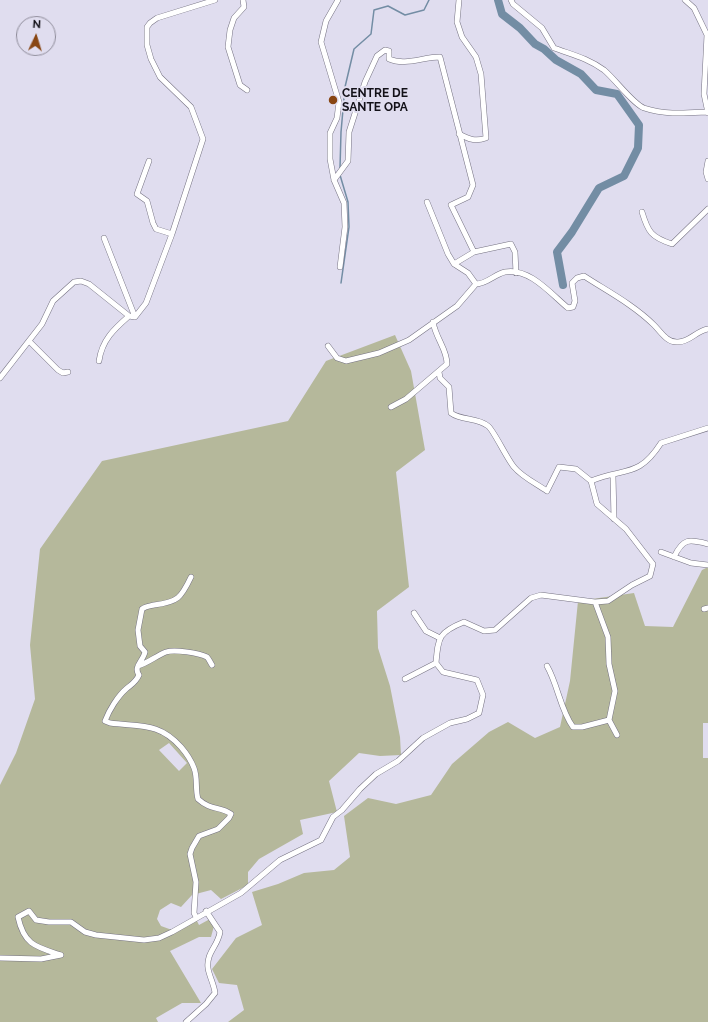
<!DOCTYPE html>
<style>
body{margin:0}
#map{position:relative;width:708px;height:1022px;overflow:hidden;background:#e0ddef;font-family:Raleway,sans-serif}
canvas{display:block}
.north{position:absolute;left:16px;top:16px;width:40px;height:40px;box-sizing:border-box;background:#e0ddef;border:1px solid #8e8b99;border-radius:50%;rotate:4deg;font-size:11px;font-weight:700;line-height:16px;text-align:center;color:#131118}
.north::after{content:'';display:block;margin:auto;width:14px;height:18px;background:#884613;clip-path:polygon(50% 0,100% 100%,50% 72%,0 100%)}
</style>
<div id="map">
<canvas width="708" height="1022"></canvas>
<div class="north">N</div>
</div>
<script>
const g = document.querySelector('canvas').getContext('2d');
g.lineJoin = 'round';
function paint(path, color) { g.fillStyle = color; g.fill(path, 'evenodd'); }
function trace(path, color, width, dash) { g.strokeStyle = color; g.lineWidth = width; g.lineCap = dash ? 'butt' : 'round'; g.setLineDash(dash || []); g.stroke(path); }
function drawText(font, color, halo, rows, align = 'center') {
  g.font = font + ' Raleway,sans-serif'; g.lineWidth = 4; g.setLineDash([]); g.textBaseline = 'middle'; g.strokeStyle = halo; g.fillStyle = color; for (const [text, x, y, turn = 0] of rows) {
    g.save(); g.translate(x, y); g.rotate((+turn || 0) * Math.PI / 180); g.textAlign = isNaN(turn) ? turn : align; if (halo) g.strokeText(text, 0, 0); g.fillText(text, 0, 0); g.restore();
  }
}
paint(new Path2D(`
 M395,335L411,371L425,450L396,472L409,587L377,611L378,648L390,686L400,737L401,755L380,756L359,753L329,781L337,812L300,820L303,834L259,859L248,872V885L221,899L211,890L192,895L181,907L171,903L160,910L157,919L161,926L172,930L171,935L196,919L199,925L210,919L214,926L211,937H199L170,951L201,1003H182L156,1018L158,1022H0V785L16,753L35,699L30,645L40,549L102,461L288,421L326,361ZM169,743L187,763L179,771L159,750Z
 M708,567V723H703V758H708V1022H228L244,1010L237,985L219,983L212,969L236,938L262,925L252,892L278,884L304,873L334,870L350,857L344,816L368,798L396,804L431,795L452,764L489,732L508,722L535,738L560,727L570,681L578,601L634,593L645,626L673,627L702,570Z`), '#b5b89b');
trace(new Path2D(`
 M340,168L341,132L345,87L354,49L371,34L374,10L388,6L405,15L424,10L429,0
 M340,175L348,202L349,227L341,283`), '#738da4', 1.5);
trace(new Path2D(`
 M498,0L502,14L520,28L535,44L544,49L556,60L581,74L596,90L617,94L639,125L638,148L624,176L599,188L572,232L557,252L563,285`), '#738da4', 8);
const street = new Path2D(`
 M243,0L244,7L234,18L230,30L228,47L240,85L247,90
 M338,0L326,21L321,42L339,102L337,118L330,133V159L334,180L344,203L345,227L340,267
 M459,0L457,22L462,37L476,57L481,74L486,138C475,142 469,139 459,134
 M511,0L513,4L542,28L554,48C573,55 587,58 604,70C615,79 633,104 644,108C665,115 686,113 708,112
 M685,0L694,8L707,35L704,94L708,113
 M149,161L137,194L147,201L153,223L156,229L172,234
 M708,161L706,172L708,179
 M334,180L348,161L349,132L365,82L377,56L385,50L389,51V59C405,66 423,57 440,57L473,185L468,197L451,205L474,252L454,264L468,273L476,284C487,284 495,274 505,272C529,267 551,294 568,308L573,307L575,301L572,283L577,278L584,276C607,291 634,305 654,325C661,332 667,343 678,342C690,342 696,331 708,329
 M427,202L448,254L454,264
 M642,212C648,232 651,237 672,244L708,209
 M104,238L135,317
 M474,252L511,244L515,252L516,273
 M29,341L58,370L63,373L68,372
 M328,346L337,358L346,361L379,353L409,340L457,306L476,284
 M99,361C102,340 114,329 129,316
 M439,372L440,378L449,387L451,413C462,421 477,417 488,426C493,429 507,459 514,467C522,477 537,484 547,491L559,467L576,469L591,481
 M0,378L42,324L53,301L74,282L81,281L89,284L129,316L135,317L146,303L172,234L203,139L191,107L160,77L151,59L147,45V27L150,23L157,18L215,0
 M391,407L406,399L447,364C447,349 436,339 433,322
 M613,476L614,519
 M661,552L691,563L708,565
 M674,557C683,538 689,539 708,544
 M191,577C181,598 178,602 154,605C150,606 146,606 142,609L138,630L140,646L145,652C143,661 133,667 139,675C136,682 132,684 126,689C118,696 109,710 105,721L110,723C140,727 159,722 181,747C187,754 191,760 194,768C198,778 195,789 198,799C211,811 220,806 231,814L229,818L218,829L199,836L192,848L190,854L196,882L194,913L196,917
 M595,602L608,637L609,664L615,691L609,720L617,735
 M704,609L708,608
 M414,613L426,631L440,638
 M138,666C148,663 156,656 166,652C174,649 199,653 207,657C209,659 210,662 212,665
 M547,666C558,685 560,709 573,727H582L609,720
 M405,679L436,663
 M0,958L41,959L61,955C36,947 24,945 18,917L29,911L36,920L49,922H71L85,932L96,935L144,940L159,938L172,932L241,893L280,860L321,840L333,817L342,810L360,789L376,774L398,761L423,738L450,723L467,719L479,713L483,695L477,680L443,672L436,663C438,637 439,632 464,622L484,631L495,630L531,598L541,595L595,602L608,601L632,585L650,576L653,564L626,529L597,504L591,481C624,467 638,479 661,443L708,428
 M186,1022L206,1004L215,993C214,984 209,976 208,968C206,953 218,946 220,932L206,911`);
trace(street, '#757282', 6);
trace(street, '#fff', 5);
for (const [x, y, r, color] of [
 [333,100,5,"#884613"]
]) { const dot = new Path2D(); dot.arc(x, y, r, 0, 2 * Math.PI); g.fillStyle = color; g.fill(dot); trace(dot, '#e0ddef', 1.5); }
drawText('bold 12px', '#131118', '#e0ddef', [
 ["CENTRE DE",342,93],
 ["SANTE OPA",342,107]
], 'left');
</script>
